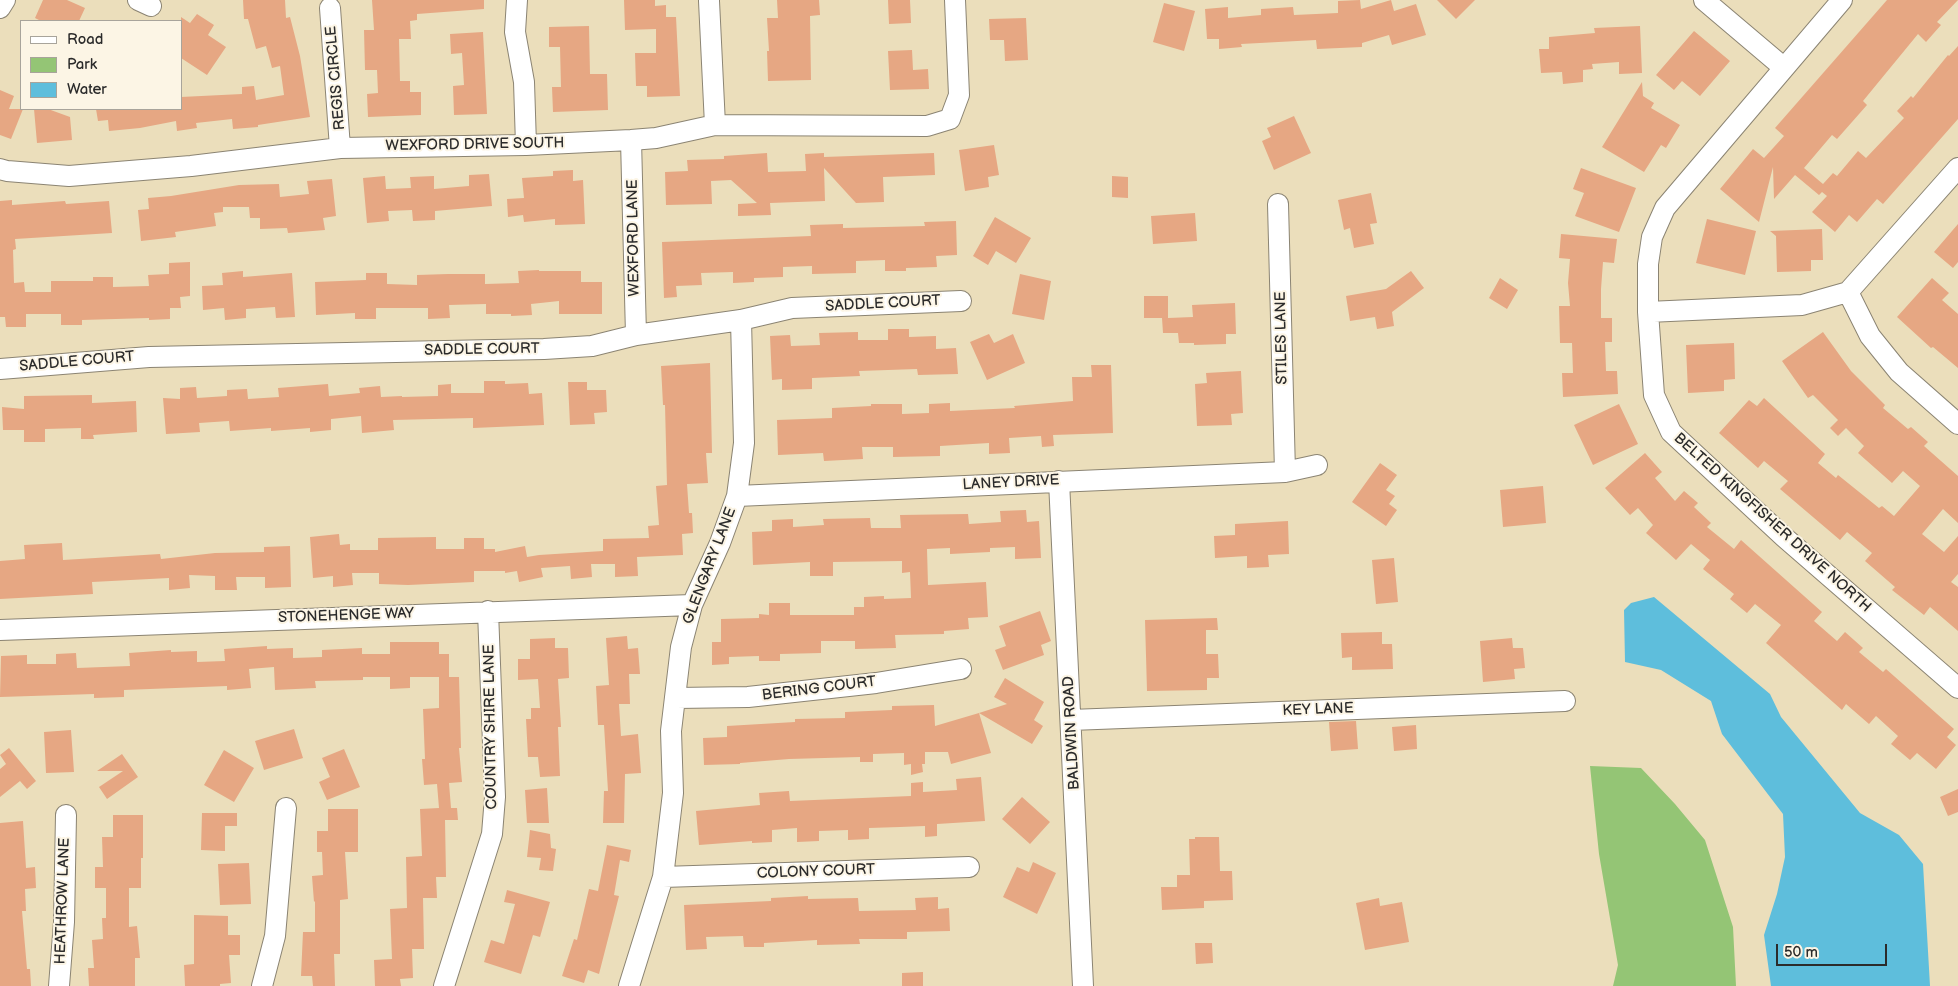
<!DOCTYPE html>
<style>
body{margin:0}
#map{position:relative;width:1958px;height:986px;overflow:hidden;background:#ebdebb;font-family:"Balsamiq Sans",sans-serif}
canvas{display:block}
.legend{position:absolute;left:20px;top:20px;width:162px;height:90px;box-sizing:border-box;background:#fcf5e5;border:1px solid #a8a49b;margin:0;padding:6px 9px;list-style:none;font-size:15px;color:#2b2b2b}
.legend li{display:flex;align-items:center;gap:10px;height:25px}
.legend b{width:25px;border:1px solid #a8a49b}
.scale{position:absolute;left:1776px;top:944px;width:111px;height:22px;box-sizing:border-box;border:2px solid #2b2b2b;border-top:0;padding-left:6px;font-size:15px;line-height:18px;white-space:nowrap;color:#2b2b2b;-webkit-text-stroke:4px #fcf5e5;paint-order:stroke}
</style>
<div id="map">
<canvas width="1958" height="986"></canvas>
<ul class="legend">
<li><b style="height:6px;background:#fff"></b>Road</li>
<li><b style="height:14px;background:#94c575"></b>Park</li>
<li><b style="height:14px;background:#5ebedc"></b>Water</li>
</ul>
<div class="scale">50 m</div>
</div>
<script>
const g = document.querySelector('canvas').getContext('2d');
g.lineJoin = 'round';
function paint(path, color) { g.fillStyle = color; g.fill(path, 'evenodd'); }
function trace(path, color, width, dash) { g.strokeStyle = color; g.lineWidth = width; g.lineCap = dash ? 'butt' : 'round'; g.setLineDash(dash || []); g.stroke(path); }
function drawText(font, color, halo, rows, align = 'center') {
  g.font = font + ' "Balsamiq Sans",sans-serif'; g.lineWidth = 4; g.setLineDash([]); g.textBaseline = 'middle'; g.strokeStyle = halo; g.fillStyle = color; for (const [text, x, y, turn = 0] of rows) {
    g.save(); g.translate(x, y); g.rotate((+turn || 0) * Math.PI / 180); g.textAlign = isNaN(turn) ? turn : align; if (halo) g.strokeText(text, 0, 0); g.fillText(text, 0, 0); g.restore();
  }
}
paint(new Path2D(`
 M1590,766L1641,768L1675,804L1705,840L1733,927L1736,986H1613L1618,965L1599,854Z`), '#94c575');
paint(new Path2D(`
 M1654,597L1770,694L1781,717L1860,813L1899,835L1923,864L1930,986H1771L1764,935L1777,894L1785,857L1783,814L1722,734L1711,701L1661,670L1625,662L1624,610L1631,603Z`), '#5ebedc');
paint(new Path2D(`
 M43,0H67L85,8L79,21H41L35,18Z
 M243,0H285L286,18L290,17L300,56L310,117L258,125V127L233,129L232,119L196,123L197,128L177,131L176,121L140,128L109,131L108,120L98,121L96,109H181V97L242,94V87L254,86L256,100L284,95L280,66L272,68L266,46L256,49L248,19H244Z
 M372,0H484V9L417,14V20L410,21L411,39H399L400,81H410V92H421V115L368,117L367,94L378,93L377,70H365L364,30H374Z
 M624,0H655V6L666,5V17H676L680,96L647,97V86H636L635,53H656V29L625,30Z
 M777,0H819L820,15L810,16L811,80L768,81L767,51H769L767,18H778Z
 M888,0H910L911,23L889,24Z
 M1360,0L1361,9L1391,0L1394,11L1416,4L1426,35L1392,45L1389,35L1362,43V47L1317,49L1316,40L1241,44L1242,47L1219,49V39H1207L1205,9L1228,7V18L1261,15V9L1293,7L1294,15L1338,13V1Z
 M1437,0H1475L1456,19Z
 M1887,0H1958L1937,22L1941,25L1926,42L1918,34L1863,101L1867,105L1837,139L1832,135L1804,168L1823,184L1833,173L1837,176L1858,151L1866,158L1904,118L1897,111L1911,96L1913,98L1948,55L1949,56L1958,46V119L1883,204L1877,199L1857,222L1849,215L1835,232L1812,212L1827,196L1822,192L1819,195L1795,175L1774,199L1773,167L1759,222L1720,189L1753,149L1764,158L1784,136L1775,128Z
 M1164,3L1195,11L1184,51L1153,42Z
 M197,14L214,25L208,35L226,47L207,75L181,58V17L190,23Z
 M1026,18L1028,60L1005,61L1004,40H990L989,19Z
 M589,26L590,74H607L608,110L553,112L552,87H561L560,47H549V27Z
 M1640,26L1642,73L1619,74V62L1592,64L1593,69L1583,70V82L1563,84L1562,72L1541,73L1539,49H1549V37L1595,33L1594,28Z
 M1694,31L1730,61L1700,96L1682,81L1674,90L1656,75Z
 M483,32L487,114L454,115L453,86L464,85L462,53L451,54L450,34Z
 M912,50L913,70L928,69L929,89L890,90L888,51Z
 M1642,82L1643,96L1654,103L1651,108L1680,125L1666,148L1661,145L1644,172L1602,147Z
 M0,90L14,96L9,109H23L11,139L0,135Z
 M34,109H48L70,117L72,140L37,143Z
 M1294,116L1311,153L1274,170L1262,141L1271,137L1267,128Z
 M994,145L999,175L988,177L989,187L965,191L959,150Z
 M767,153L768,172L806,171L805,154L824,153V157L934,153L935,175L883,177L884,202L856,203L824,168L825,201L770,203L771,215L738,216V204L757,203L731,180L711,181L712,204L666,205L665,172L688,171L687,160L724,159V156Z
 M1581,168L1636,188L1619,232L1575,216L1584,193L1573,189Z
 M573,170V181L583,180L585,224L555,225V219L524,222L523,215L508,217L507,199L524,198L522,178L553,176V171Z
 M489,174L492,206L435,211V220L413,221L412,210L388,211L389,221L367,223L363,178L385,176L386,189L411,188L410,177L434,176V189L469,186V175Z
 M1112,176L1128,177V198L1112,197Z
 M332,179L336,216L323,218L325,230L288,233L287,228L260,229V218H250L249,207H223V212L214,213L216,226L175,232L176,237L141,241L138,210L149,209L148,198L171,196L239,185L279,184L280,197L309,194L307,181Z
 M1371,193L1377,223L1370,224L1374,244L1354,248L1350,228L1344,230L1338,200Z
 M12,200V205L65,201L66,204L109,201L112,233L15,239L16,249L13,250L14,283L24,282L25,292H51V281H93V277H113V287L149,286L148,275L169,274V263L190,262V296L180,297L181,308H170V319L149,320V318L82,320V325H61V314H26V327H6L5,317H0V201Z
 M1195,213L1197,241L1153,244L1151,216Z
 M995,217L1031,238L1016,263L996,251L988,265L973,256Z
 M1707,219L1756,231L1745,275L1696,263Z
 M956,221L957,255L936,256L937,267L906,268V271H885V260L856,261V273L812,274V266L783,267V277L754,278V282L733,283V272L701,273L702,285L676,286L677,297L664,298L662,242L811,236L810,225L843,224V228L925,226L924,222Z
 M1958,224V262L1953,268L1934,252Z
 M1822,229L1823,260H1811V271L1777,272L1776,236L1770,231Z
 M1561,234L1617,239L1614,263L1603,262L1601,289V318H1612V342H1605L1606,371H1617L1618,394L1563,397L1562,373H1573L1572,343H1560L1559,306H1570L1568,283L1570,259L1559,258Z
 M539,270V271H581V282H602V314H559V301L531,304L532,315L511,316V314H486V304L449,305L450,318L428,319V308H376V319H355V313L316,315L315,282L366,280V273H387V284L417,285V275L448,274H485V284L519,283L518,271Z
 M243,271V277L292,273L295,317L276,318L275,307L246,309V318L225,320L224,308L203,310L202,286L223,285L222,273Z
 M1411,271L1424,288L1392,312L1394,326L1377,329L1375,317L1350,321L1346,296L1386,289Z
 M1020,274L1051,281L1044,320L1012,314Z
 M1500,278L1518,290L1507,309L1489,298Z
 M1932,278L1949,293L1942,300L1958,314V368L1933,347L1931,348L1897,317Z
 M1144,296H1168V318L1193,317L1192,305L1235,303L1236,334H1226V344L1194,345V343H1179L1178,333H1163L1162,318H1144Z
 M888,329H909V337L936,336V349L956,348L958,374L918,375L917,369L859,371L860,376L812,378V389L782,390V379L772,380L770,336L790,335L791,346L820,345L819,333L858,332V340H888Z
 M1823,332L1851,371L1885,405L1883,408L1908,429L1911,427L1928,442L1924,446L1958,476V523L1943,509L1922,534L1944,552L1958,536V574L1951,582L1958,587V631L1930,607L1924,615L1892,590L1895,587L1865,561L1872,553L1847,532L1840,540L1780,489L1788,481L1764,461L1758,468L1719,433L1749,400L1757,406L1764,398L1825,454L1818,463L1836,478L1838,475L1879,508L1882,506L1894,516L1920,486L1903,471L1892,483L1858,453L1864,446L1846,428L1838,436L1830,428L1838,420L1813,395L1808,398L1782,361Z
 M989,334L994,343L1013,334L1025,363L987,380L970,342Z
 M1734,343L1735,379L1724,380V391L1688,393L1686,345Z
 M710,363L712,453H706L708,483L687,484L689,513H692L693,533L682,534L683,555L637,557L638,576L615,577V564H591L592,577L571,579L570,566L541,568L543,577L519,582L517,571L505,573V571H474V582L408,585L379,584V573H352L353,585L333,587V576L313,578L310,537L339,534L340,545L350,544V550H378V538L436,537V549H464V538H484V549H495V552L525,546L527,557L539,555L603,551V539L649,538L648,526L659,525L656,486L667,485L665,405H663L661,366Z
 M1091,365H1111L1113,433L1053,435L1054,446L1042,447L1041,436L1009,438L1010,453L989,454V443L940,446V456L893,457V447H862L863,459L824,461L823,453L778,455L777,420L832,418V408L871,406V404H902V414L929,413V404L950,403V411L1015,408L1014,406L1073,401L1072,377H1092Z
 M1241,371L1243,413L1231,414L1232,425L1197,426L1195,384L1207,383L1206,373Z
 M484,381H505V384L528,383L529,394L542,393L544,425L473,428V418L393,420L394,430L362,433L361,416L331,419V430L310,432V428L271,431V428L230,431L229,421L199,423L200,432L166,434L163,398L180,399V388L196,387L197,398L227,396V390L247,389L248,399L279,397L278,388L328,384L329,396L360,393L359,388L380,386L381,397L402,396V397L438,396V385L451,384V393H484Z
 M568,382H587V390H606L607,412L594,413L595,424L570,425Z
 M92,395V403L136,401L137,432L93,435L94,439H81V428L45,429V442H24V430H3L2,407L24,409V396Z
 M1619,404L1638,444L1593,465L1574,425Z
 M1645,453L1662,472L1655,478L1675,501L1684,491L1698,503L1694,507L1711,523L1707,527L1734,549L1741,540L1822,612L1814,621L1837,641L1845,632L1863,648L1859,652L1883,672L1886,669L1954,729L1947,737L1956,745L1936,769L1917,753L1910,760L1891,744L1898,736L1876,716L1869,724L1846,704L1842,710L1766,643L1781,625L1755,604L1747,613L1730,599L1734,594L1703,569L1710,560L1691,544L1676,560L1646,533L1653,525L1638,508L1630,515L1616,500L1605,488Z
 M1380,463L1397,475L1386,490L1395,496L1389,504L1397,510L1386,526L1352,502Z
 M1543,486L1546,523L1503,527L1500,490Z
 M1026,510L1027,522L1039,521L1041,558L1015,559V547L990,548V552L950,554V548L927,549L928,585L986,582L988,617L968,618L969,629L944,631V634L895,635L896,648L855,649V641H821V653L780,654V661H759V656L729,657V664L712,665V642H721V619L759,618V614L769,615V603H790V615H854V607H864V597L884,596V599L911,598L910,572L902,573V561L833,562V576H810V562L753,565L752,532L772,531V520L793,519V527L824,525L823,519L870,518L871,528H901L900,515L968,514L969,524L1001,522L1000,511Z
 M1288,521L1289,554L1268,555L1269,567L1247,568V556L1215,558L1214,536L1235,535V524Z
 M62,543L63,560L160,554L161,559L215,553L264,552V547L290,546L291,587L265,588V577H236L237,590H215V576L189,575L190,588L169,590V578L92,582L93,594L0,599V561L25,559L24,545Z
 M1394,558L1398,602L1376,604L1372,560Z
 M1040,611L1051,641L1041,645L1044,655L1003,670L995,650L1006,646L999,626Z
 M1217,618L1218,630H1206V654H1218L1219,678H1207V690L1147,691L1145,620Z
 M1382,632V644H1392L1393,669L1352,670V657L1342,658L1341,633Z
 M627,636L628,649L638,648L640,674H629L630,704H619L621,736L638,734L641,773L625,774L624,823H603L604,791H608L604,725H598L596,686L609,685L606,638Z
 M555,638V648H568L569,678L558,679L561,727H558L560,776L540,777L538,757H528L526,719H531V708H540L538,679L518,680V659H530V639Z
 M1512,638L1513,648H1523L1525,668L1514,669L1515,679L1483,682L1480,641Z
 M390,642H439V654H449V677H459L461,748H459L462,782L449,783L451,808H457L458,820H445L446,877H436L437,898H423L424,949H412L413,978L400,979L401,986H375L374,960L392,959L390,909L407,908L406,857L422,856L420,809L439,808L437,784L424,785L422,759H425L423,709L439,708V677H410V688L390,689V677H363V680L315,681L316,688L275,690L274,667L249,669L251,688L227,690V686L124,690V697L94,698V694L0,697L1,656L27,655V664H56V654L76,653L77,668L130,666L129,653L171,650V652L197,651V662L225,661L224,649L267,646V649L293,648V658L322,657V650L362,648V654H390Z
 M1005,678L1044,702L1034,720L1043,726L1032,744L979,713L1007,704L994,697Z
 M934,705L935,726L979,713L991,753L951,764L948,752H925V764H922L923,772L911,775V764L904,765V753L873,754V762H860V757L789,759L740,763V764L704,765L703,738L727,737V726L795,722V719L845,718V712L892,710V706Z
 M1356,721L1358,749L1331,751L1329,722Z
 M1416,725L1417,749L1394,751L1392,727Z
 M294,729L303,758L264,770L255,741Z
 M71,730L74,772L46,773L44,732Z
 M9,748L36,781L27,789L20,781L0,797V769L6,764L0,755Z
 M344,749L360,787L327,800L319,782L330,777L322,758Z
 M224,750L254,768L234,802L204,785Z
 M122,754L138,777L107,799L99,787L123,771H97Z
 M981,777L985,821L937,824V836L925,837V826L900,827L869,828V839L848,840V830L819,831V841L797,842V828L772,830V842L752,843V841L699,845L696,811L760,805L759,793L789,791L790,801L911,796V783L923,782V792L957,790L956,779Z
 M547,788L549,823H527L525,790Z
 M1958,789V812L1948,816L1940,797Z
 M1022,797L1050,822L1030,844L1002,819Z
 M328,809H358V852H345L348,899L340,900V954H334L335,986H313L312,976H301L303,932H315V901L314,902L312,876L323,875L322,852H317V831H328Z
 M202,813H237V826H225V851L201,850Z
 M113,815H143V858H141V888H129V927L137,926L140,958H135V986H89L88,968H94L92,940L103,939L102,918H106V888H95V867H103L102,837H113Z
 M23,821L26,868L35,867L36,888L25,889L26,911H22L27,969H30L31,986H0V823Z
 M530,830L550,834L551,848L556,849L553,871L539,870L541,858L527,857Z
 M1195,837H1219L1220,871H1232L1233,900L1204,901V908L1162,910L1161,887H1177V875H1190L1189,839H1195Z
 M607,845L631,850L629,862L620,860L614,895L619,896L599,974L588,970L584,983L562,976L574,939L577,940L589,889L598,891Z
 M1033,862L1056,873L1037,914L1003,897L1017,867L1029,872Z
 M249,863L251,904L220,905L218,864Z
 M507,890L550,902L540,937L533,935L521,974L484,962L491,940L504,944L515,904L504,902Z
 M808,896V899L858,898L859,911L916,910L915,898L938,897V909L949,908L950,931L907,932V939H859L860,944L817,945V940L764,943V947H744L743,936L706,937L707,949L686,950L684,905L771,901V898Z
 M1379,898L1380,906L1402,902L1409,942L1365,950L1356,903Z
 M194,915L228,916V935H240V955H229L231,983L220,984V986H185L184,965L194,964Z
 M1195,943H1212L1213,963L1196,964Z
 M923,972V986H902V973Z`), '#e6a783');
const minor = new Path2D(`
 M138,0L151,6
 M517,0L515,32L524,82L526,145
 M1704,0L1783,67
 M1842,0L1665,208L1652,237L1648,264V312L1654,395L1671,432L1784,537L1958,688
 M709,1L715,125
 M0,8L5,0
 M330,8L340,148
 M631,140L636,335
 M0,169L7,171L69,176L191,166L340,148L526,145L631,140L656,138L715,125L927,126L950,119L959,95L955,0
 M1278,204L1285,472
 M1848,292L1870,336L1899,372L1958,424
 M1848,292L1958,168
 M1648,312L1802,305L1848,292
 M0,369L149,357L544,349L592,346L636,335L741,320L792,308L961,301
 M1059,481L1083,986
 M737,496L1285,472L1317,465
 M0,630L692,605
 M676,698L748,697L876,683L961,669
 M1071,720L1565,701
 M663,877L969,867
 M59,986L64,922L66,815
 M262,986L275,936L286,808
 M444,986L492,834L495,797L488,611
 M629,986L663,877L673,793L671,731L681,647L692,605L720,543L737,496L744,443L741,320`);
trace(minor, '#8b8473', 22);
trace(minor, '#fff', 20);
drawText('15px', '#2b2b2b', '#fcf5e5', [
 ["REGIS CIRCLE",336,78,-95],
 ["WEXFORD DRIVE SOUTH",475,145,-1],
 ["WEXFORD LANE",634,238,-91],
 ["SADDLE COURT",883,304,-3],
 ["STILES LANE",1282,338,-91],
 ["SADDLE COURT",482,350,-1],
 ["SADDLE COURT",77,362,-5],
 ["LANEY DRIVE",1011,483,-3],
 ["BELTED KINGFISHER DRIVE NORTH",1772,523,42],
 ["GLENGARY LANE",710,566,-69],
 ["STONEHENGE WAY",346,616,-2],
 ["BERING COURT",819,689,-7],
 ["KEY LANE",1318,710,-2],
 ["COUNTRY SHIRE LANE",491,727,-91],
 ["BALDWIN ROAD",1072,733,-93],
 ["COLONY COURT",816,872,-2],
 ["HEATHROW LANE",63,901,-88]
]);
</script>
